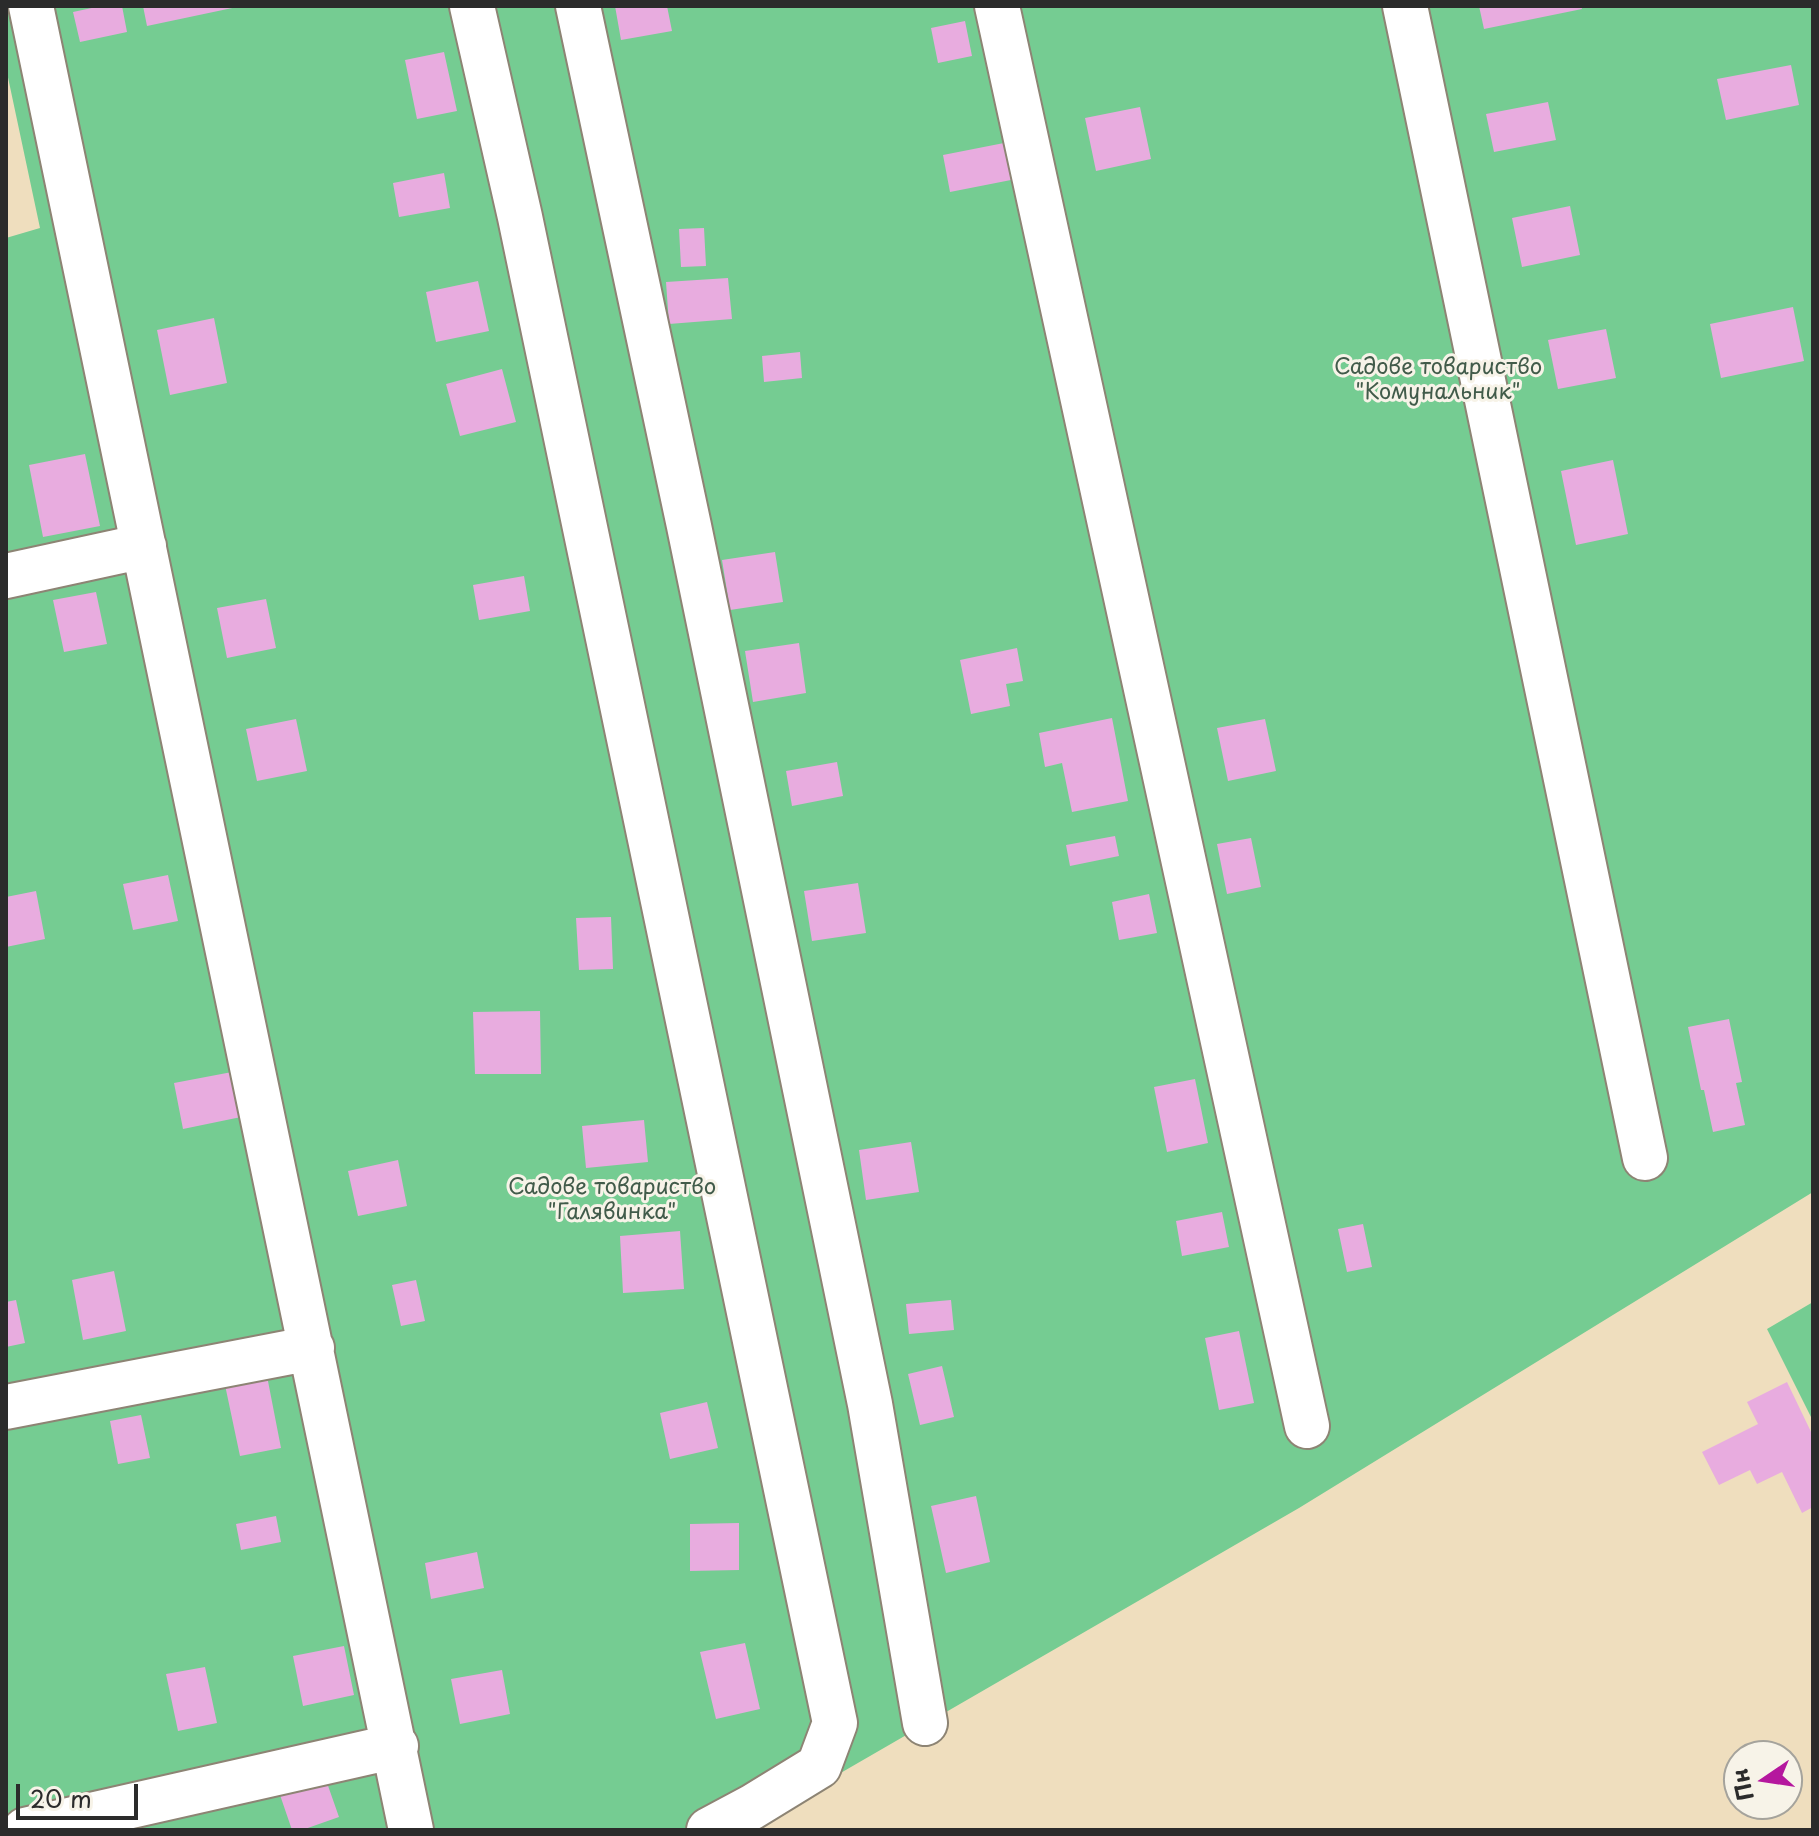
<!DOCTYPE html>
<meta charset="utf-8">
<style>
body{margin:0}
#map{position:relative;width:1819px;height:1836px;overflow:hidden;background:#efdebe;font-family:"Playpen Sans",sans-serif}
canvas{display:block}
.frame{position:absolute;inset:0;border:8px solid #2b2b2b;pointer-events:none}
.north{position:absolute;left:1723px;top:1740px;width:80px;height:80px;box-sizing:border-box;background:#f7f3e8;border:2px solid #a5a39c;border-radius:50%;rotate:257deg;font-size:22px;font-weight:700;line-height:32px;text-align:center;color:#2b2b2b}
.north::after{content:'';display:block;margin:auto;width:28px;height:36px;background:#b5179e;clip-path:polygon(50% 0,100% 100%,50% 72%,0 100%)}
.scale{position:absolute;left:16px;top:1784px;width:122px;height:36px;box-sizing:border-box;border:4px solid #2b2b2b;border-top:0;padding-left:10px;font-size:24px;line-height:28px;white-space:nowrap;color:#2b2b2b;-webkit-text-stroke:6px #f7f3e8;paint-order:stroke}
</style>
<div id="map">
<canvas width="1819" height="1836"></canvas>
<div class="frame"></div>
<div class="north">Пн</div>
<div class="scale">20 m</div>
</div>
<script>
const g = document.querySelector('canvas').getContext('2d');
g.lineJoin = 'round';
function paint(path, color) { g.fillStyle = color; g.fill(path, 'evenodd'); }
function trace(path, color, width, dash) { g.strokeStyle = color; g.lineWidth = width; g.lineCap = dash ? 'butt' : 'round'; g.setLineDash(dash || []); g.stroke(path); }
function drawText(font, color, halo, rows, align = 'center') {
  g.font = font + ' "Playpen Sans",sans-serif'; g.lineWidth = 6; g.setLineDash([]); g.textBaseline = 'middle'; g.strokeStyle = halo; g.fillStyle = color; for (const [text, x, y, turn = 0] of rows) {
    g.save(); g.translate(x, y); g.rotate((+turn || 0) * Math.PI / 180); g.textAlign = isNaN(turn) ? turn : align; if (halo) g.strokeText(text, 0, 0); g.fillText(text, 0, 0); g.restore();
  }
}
paint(new Path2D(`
 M6,6H1813V1192L1299,1508L742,1830H6V238L40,228L6,68Z
 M1813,1302V1421L1767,1329Z`), '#75cc92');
paint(new Path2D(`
 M101,6H122L127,32L80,42L73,12Z
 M143,6H236L237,7L147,26Z
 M615,6H667L672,31L621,40Z
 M1479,6H1581L1582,9L1484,29Z
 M965,21L972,56L938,63L931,28Z
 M444,52L457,111L417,119L405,60Z
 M1791,65L1799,105L1726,120L1717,79Z
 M1548,102L1556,140L1494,152L1486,114Z
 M1140,107L1151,159L1096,171L1085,118Z
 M1004,143L1011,180L950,192L943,155Z
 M444,173L450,208L399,217L393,183Z
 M1570,206L1580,255L1522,267L1512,218Z
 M704,228L706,266L681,267L679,229Z
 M728,278L732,319L669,324L666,282Z
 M478,281L489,331L436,342L426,292Z
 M1793,307L1804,361L1721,378L1710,324Z
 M214,318L227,383L170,395L157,330Z
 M1606,329L1616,378L1558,389L1548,340Z
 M800,352L802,378L764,382L762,356Z
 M502,369L516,422L460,436L446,384Z
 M85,454L100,526L43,537L29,465Z
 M1613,460L1628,534L1576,545L1561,471Z
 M775,552L783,602L730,610L722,560Z
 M524,576L530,611L479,620L473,585Z
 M96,592L107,644L64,652L53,600Z
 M266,599L276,648L227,658L217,608Z
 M799,643L806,693L753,702L745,651Z
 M1017,648L1023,681L1006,684L1010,706L971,714L960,660Z
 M1112,718L1128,801L1072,812L1062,763L1045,767L1039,733Z
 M296,719L307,771L257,781L246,729Z
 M1265,719L1276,771L1228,781L1217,728Z
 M837,762L843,796L792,806L786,771Z
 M1115,836L1119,856L1070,866L1066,845Z
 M1251,838L1261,887L1227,894L1217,844Z
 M168,875L178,921L133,930L123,884Z
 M858,883L866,933L812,941L804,891Z
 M36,891L45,939L6,947V897Z
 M1149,894L1157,933L1119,940L1112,902Z
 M611,917L613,969L579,970L576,918Z
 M540,1011L541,1074H475L473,1012Z
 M1729,1019L1742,1082L1736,1083L1745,1125L1713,1132L1704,1090H1701L1688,1027Z
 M232,1072L241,1117L183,1129L174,1083Z
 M1195,1079L1208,1143L1167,1152L1154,1087Z
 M644,1120L648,1162L586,1168L582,1126Z
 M911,1142L919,1192L866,1200L859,1150Z
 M398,1160L407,1206L358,1216L348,1171Z
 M1222,1212L1229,1247L1182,1256L1176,1221Z
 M1363,1224L1372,1267L1347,1272L1338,1229Z
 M680,1231L684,1289L623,1293L620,1236Z
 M114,1271L126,1331L83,1340L72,1280Z
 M416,1280L425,1321L401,1326L392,1285Z
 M16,1300L25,1343L6,1347V1302Z
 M951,1300L954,1330L909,1334L906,1304Z
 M1239,1331L1254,1403L1219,1410L1205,1338Z
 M942,1366L954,1417L920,1425L908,1374Z
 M267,1376L281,1448L240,1456L225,1385Z
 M1787,1382L1813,1436V1507L1802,1513L1782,1472L1757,1484L1750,1470L1719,1485L1702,1452L1758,1424L1747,1402Z
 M707,1402L718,1448L670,1459L660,1413Z
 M141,1415L150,1458L118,1464L110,1421Z
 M976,1496L990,1562L946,1573L931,1506Z
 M276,1516L281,1542L241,1550L236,1524Z
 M739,1523V1570L690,1571V1524Z
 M477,1552L484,1588L431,1599L425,1563Z
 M745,1643L760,1709L716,1719L700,1652Z
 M344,1646L354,1695L303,1706L293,1656Z
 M205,1667L217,1723L178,1731L166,1674Z
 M502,1670L510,1714L460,1724L451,1679Z
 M326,1780L339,1817L302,1830H292L280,1795Z`), '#e8acdf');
const minor = new Path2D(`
 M31,6L411,1830
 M472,6L520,217L835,1723L819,1766L752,1807L709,1830
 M578,6L689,526L870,1404L925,1723
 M997,6L1307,1426
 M1405,6L1645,1158
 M6,576L144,546
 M6,1407L312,1348
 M25,1830L396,1746`);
trace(minor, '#8d8474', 48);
trace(minor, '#fff', 44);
drawText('22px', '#415b4a', '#f7f3e8', [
 ["Садове товариство",1438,368],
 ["\"Комунальник\"",1438,393],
 ["Садове товариство",612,1188],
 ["\"Галявинка\"",612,1213]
]);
</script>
